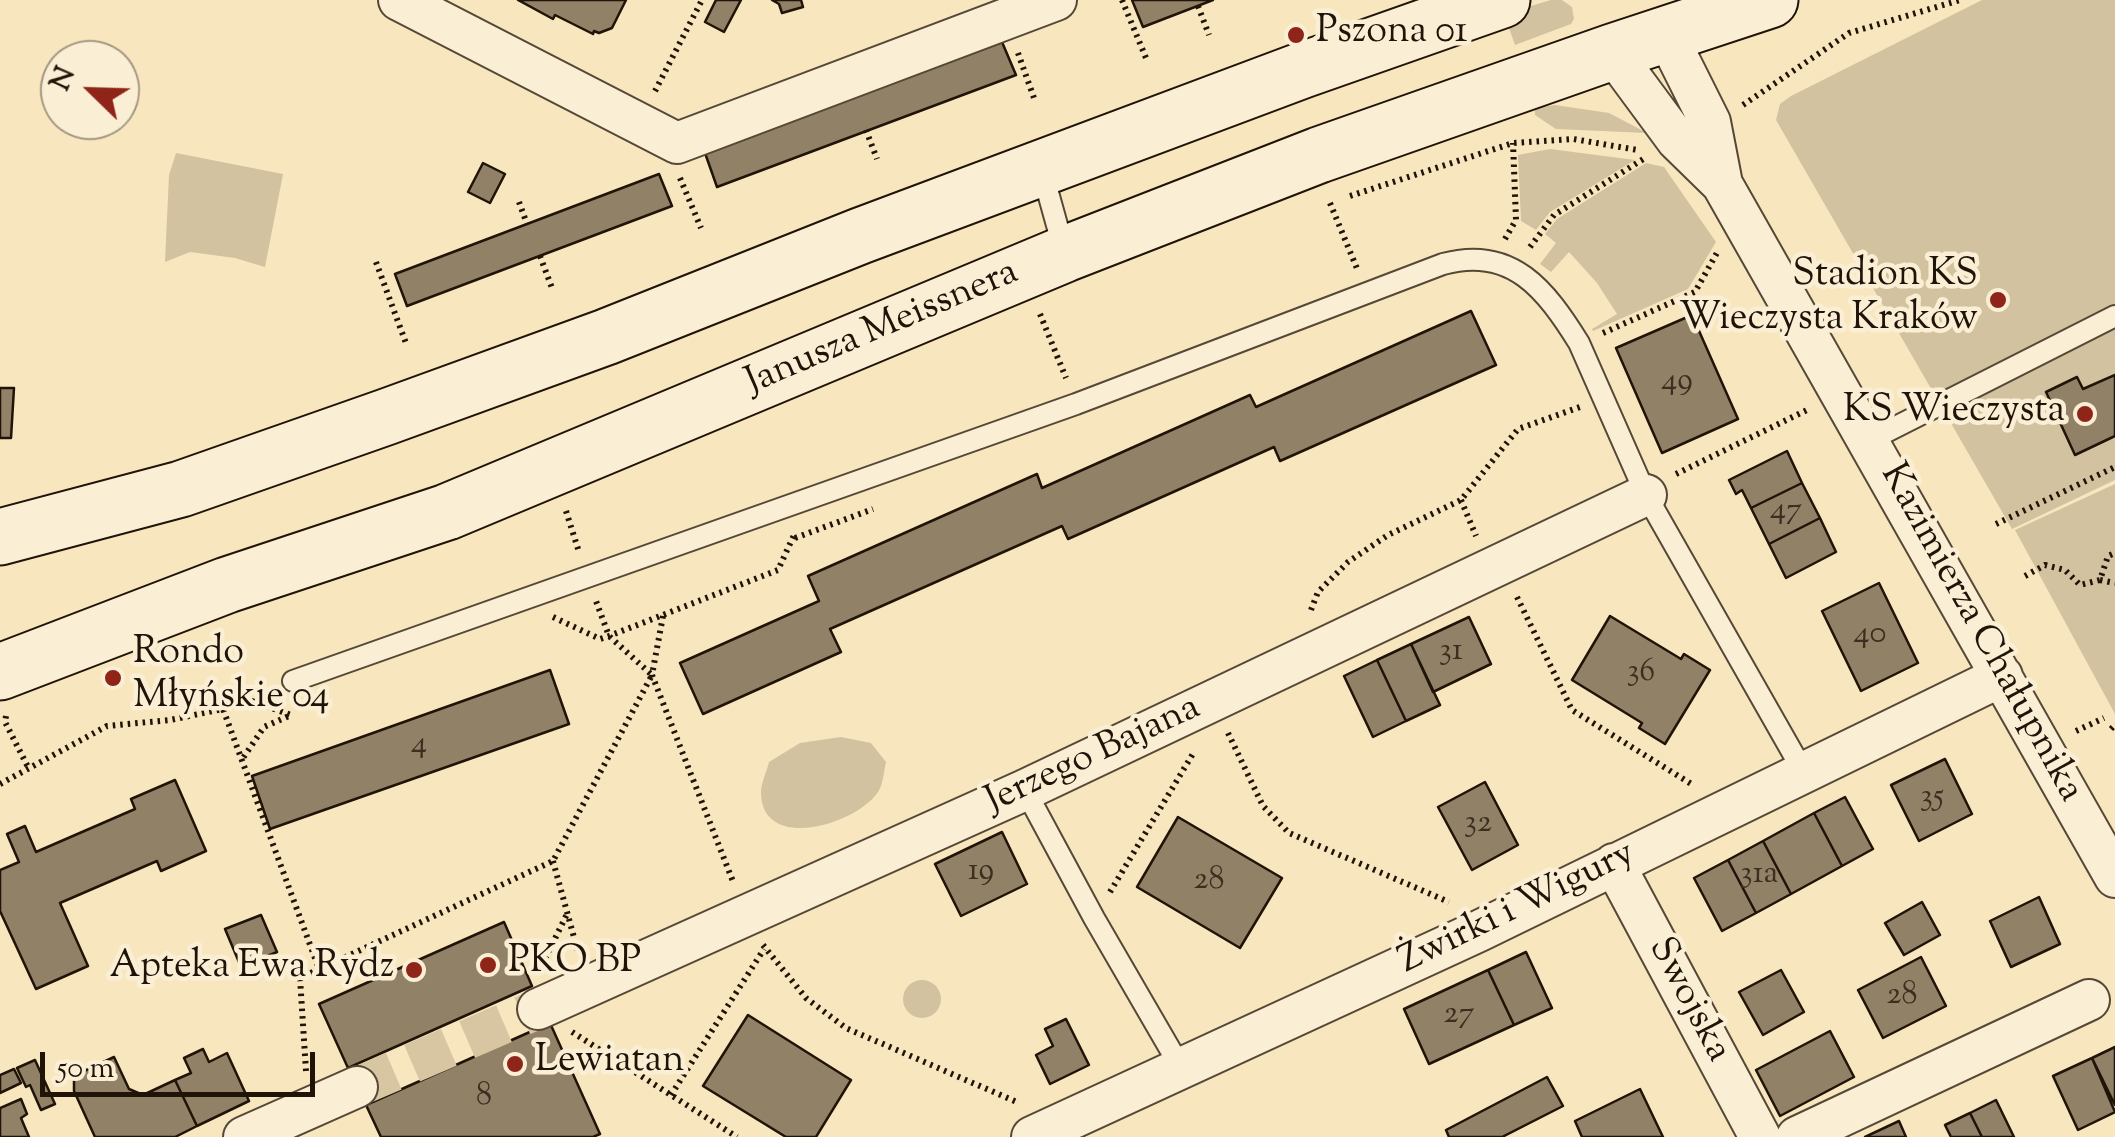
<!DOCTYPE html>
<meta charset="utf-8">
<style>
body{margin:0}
#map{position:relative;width:2115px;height:1137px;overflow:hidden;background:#f8e6be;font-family:"Sorts Mill Goudy",serif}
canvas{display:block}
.north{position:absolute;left:40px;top:40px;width:100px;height:100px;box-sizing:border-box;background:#faefd5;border:2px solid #a39783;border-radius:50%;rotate:293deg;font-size:28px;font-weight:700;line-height:40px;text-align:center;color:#201308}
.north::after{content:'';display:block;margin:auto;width:35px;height:45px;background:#8f2418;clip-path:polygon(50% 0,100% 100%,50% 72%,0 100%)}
.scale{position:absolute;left:40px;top:1052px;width:275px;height:45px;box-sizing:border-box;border:5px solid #201308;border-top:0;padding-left:12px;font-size:30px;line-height:35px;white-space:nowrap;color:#201308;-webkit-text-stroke:8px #faefd5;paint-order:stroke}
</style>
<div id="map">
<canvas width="2115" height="1137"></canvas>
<div class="north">N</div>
<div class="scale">50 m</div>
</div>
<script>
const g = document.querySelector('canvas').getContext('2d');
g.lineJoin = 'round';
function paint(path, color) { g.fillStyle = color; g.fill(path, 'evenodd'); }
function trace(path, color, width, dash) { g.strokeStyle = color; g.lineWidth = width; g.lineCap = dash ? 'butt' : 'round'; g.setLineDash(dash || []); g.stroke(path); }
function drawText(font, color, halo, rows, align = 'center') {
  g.font = font + ' "Sorts Mill Goudy",serif'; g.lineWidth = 9; g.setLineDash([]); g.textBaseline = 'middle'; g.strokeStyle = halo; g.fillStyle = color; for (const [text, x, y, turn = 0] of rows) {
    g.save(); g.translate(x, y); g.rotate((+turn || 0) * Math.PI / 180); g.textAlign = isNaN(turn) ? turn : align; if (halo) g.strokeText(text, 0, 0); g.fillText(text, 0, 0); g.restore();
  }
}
paint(new Path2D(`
 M1551,0H1562L1572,7L1574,19L1571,24L1515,45L1504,14Z
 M1982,0H2115V480L2012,529L1776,120L1780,104L1791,96Z
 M1555,105L1609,113L1647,133L1556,129L1535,115V108Z
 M1550,149L1635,160L1550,212L1536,230L1521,221L1518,155Z
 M176,153L283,174L265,267L235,258L190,252L165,262L169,175Z
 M1646,163L1664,167L1716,242L1688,289L1593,331L1592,329L1617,314L1597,283L1569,252L1551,272L1540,264L1556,243L1545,234L1557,219Z
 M2115,484V714L2015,530Z
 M841,737L871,743L886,762C884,771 883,785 878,792C856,825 761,853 761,792C761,783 767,771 769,762L800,743Z
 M903 999a19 19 0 1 1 38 0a19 19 0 1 1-38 0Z`), '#d3c29f');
const building = new Path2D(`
 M518,0H626L612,28L599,33L594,31L593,34L555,15L553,19Z
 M716,0H741L724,32L705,22Z
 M772,0H801L803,7L782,13L779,4Z
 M1132,0H1213L1143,27Z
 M1002,42L1016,75L717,187L705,153Z
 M483,163L505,174L490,203L468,192Z
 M659,174L672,206L407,306L395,274Z
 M1471,311L1496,365L1280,461L1274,447L1068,539L1062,526L830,629L841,652L703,714L680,663L819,601L808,576L1037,474L1042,488L1250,395L1256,407Z
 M1692,315L1738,419L1662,453L1616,348Z
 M2115,375V436L2075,455L2046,392L2077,377L2083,389Z
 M0,388H14L11,438H0Z
 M1787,451L1802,483L1751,508L1742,490L1736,494L1729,480Z
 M1802,483L1820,518L1769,544L1751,508Z
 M1820,518L1836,552L1786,578L1769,544Z
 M1879,583L1918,663L1861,691L1822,611Z
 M1610,616L1681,659L1684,654L1710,670L1665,744L1639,728L1642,723L1572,680Z
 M1469,617L1491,664L1433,692L1411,644Z
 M1411,644L1440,705L1406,721L1377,660Z
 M1377,660L1406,721L1373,737L1344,676Z
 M550,670L569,724L270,829L252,776Z
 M1945,759L1972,814L1919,841L1891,785Z
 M175,780L206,851L161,871L157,861L60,903L88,966L36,989L0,911V870L19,862L7,834L25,826L36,852L135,809L131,799Z
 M1485,782L1518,845L1472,870L1438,807Z
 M1845,797L1873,849L1842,866L1814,813Z
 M1814,813L1842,866L1791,894L1763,841Z
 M1178,817L1282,878L1240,948L1137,887Z
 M1002,832L1027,884L961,916L935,864Z
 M1763,841L1791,894L1756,913L1728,860Z
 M1728,860L1756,913L1722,931L1694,878Z
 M2039,897L2060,944L2011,967L1990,921Z
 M1922,902L1940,935L1904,955L1885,923Z
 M261,915L277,952L241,967L225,929Z
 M504,922L532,986L348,1068L319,1004Z
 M1526,952L1552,1008L1514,1025L1488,970Z
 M1921,957L1946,1006L1883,1038L1858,990Z
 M1488,970L1514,1025L1429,1064L1404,1009Z
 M1781,970L1804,1012L1763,1035L1739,992Z
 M748,1015L851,1080L816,1137H786L703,1086Z
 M1066,1019L1089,1065L1050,1084L1036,1055L1053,1046L1045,1029Z
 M550,1023L600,1134L593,1137H381L366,1105Z
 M1830,1031L1854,1077L1780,1116L1756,1070Z
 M2115,1047V1105L2092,1058Z
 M203,1049L209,1062L227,1053L249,1101L197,1126L175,1080L191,1073L184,1058Z
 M114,1057L129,1089L143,1095L175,1080L197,1126L175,1137H95L74,1091V1081L80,1073Z
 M2092,1058L2115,1112L2078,1130L2053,1076Z
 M35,1060L55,1104L41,1110L30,1085L26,1087L17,1068Z
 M14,1069L21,1083L0,1093V1075Z
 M1547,1077L1563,1106L1502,1137H1449L1446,1130Z
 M1640,1089L1663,1137H1582L1575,1121Z
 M21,1099L27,1114L21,1118L29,1137H0V1108Z
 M1996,1100L2014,1137H1982L1970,1113Z
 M1970,1113L1982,1137H1951L1945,1125Z
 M1899,1121L1906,1137H1865Z`);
paint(building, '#908167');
trace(building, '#201308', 2.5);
trace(new Path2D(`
 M357,1087L538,1009`), '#d8c6a3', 40, [40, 20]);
const lane = new Path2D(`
 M1042,171L1065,254
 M1870,440L2115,316
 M293,681L1076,404L1443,264C1512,245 1546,290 1579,343L1646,495L1803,771
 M1025,790L1094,918L1181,1068`);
const street = new Path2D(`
 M399,0L677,143L1056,0
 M1666,34L1710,122L1722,184
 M1612,52L1677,140L1722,184L2115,877
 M1614,864L1760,1137
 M538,1009L1025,790L1646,495
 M244,1137L357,1087
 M1032,1137L1479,931L2002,676
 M1797,1137L2089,1000`);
const secondary = new Path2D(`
 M0,537L181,489L386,417L606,337L860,236L1303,70L1502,0
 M0,672L227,585L447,512L1065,254L1319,155L1612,52L1770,0`);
trace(lane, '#564836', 24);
trace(street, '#564836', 44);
trace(secondary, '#201308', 59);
trace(new Path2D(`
 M1122,0L1146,58
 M1198,6L1209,35
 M1018,53L1034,98
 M655,91L702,0
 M1743,105L1849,33L1960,0
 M866,130L877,159
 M680,178L701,228
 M1350,196L1513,143L1573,139L1638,150
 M519,202L527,224
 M1330,203L1358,271
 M1505,239L1516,220L1513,143
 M1530,247L1554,215L1645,158
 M540,256L552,288
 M376,262L407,346
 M1040,314L1066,378
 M1603,333L1695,292L1718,251
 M1676,474L1809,409
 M1461,500L1476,536
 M566,511L579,552
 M1996,524L2115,467
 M795,538L873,509
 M2025,576L2045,565L2065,570L2080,585L2100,580L2108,556L2115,553
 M2100,580L2115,583
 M1517,597L1572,710L1693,785
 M1311,610L1318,592L1348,562L1388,535L1461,500L1518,429L1580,407
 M663,616L652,675L734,884
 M553,617L600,639L609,636L778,570L794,535
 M223,709L252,701L291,715L264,727L241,761
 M6,716L5,722L29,769
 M2111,729L2115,725
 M2076,731L2104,718
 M1228,733L1263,806L1289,833L1449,902
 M0,784L107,726L170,720L223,709L319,969
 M553,861L578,952
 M1110,892L1194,752
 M763,945L806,998L846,1028L1019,1103
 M542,965L567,914
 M572,1032L737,1137
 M306,1071L300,978L553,861L652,675L609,636L596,601
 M671,1095L764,949`), '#201308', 6, [2.5, 5]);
trace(lane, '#faefd5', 20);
trace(street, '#faefd5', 40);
trace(secondary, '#faefd5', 55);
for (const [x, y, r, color] of [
 [1296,35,10,"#8f2418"],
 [1998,300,10,"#8f2418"],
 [2085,414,10,"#8f2418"],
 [113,678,10,"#8f2418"],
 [488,965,10,"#8f2418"],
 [414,970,10,"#8f2418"],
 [515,1064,10,"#8f2418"]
]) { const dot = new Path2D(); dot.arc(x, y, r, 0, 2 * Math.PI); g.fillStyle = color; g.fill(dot); trace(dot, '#faefd5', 4); }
drawText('32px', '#3c2e20', null, [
 ["49",1677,384],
 ["47",1786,513],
 ["40",1870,637],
 ["31",1451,654],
 ["36",1641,675],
 ["4",419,747],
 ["35",1932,800],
 ["32",1478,826],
 ["19",981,874],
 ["31a",1759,877],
 ["28",1209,883],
 ["28",1902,998],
 ["27",1459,1017],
 ["8",484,1099]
]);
drawText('38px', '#201308', '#faefd5', [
 ["Pszona 01",1316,35],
 ["Stadion KS",1978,278,"right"],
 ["Wieczysta Kraków",1978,322,"right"],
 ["KS Wieczysta",2065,414,"right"],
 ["Rondo",133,656],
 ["Młyńskie 04",133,700],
 ["PKO BP",508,965],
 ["Apteka Ewa Rydz",394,970,"right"],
 ["Lewiatan",535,1064]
], 'left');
drawText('38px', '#201308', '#faefd5', [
 ["Janusza Meissnera",883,330,-23],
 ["Kazimierza Chałupnika",1979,634,61],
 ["Jerzego Bajana",1094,757,-25],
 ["Żwirki i Wigury",1518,910,-26],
 ["Swojska",1687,1001,62]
]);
</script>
